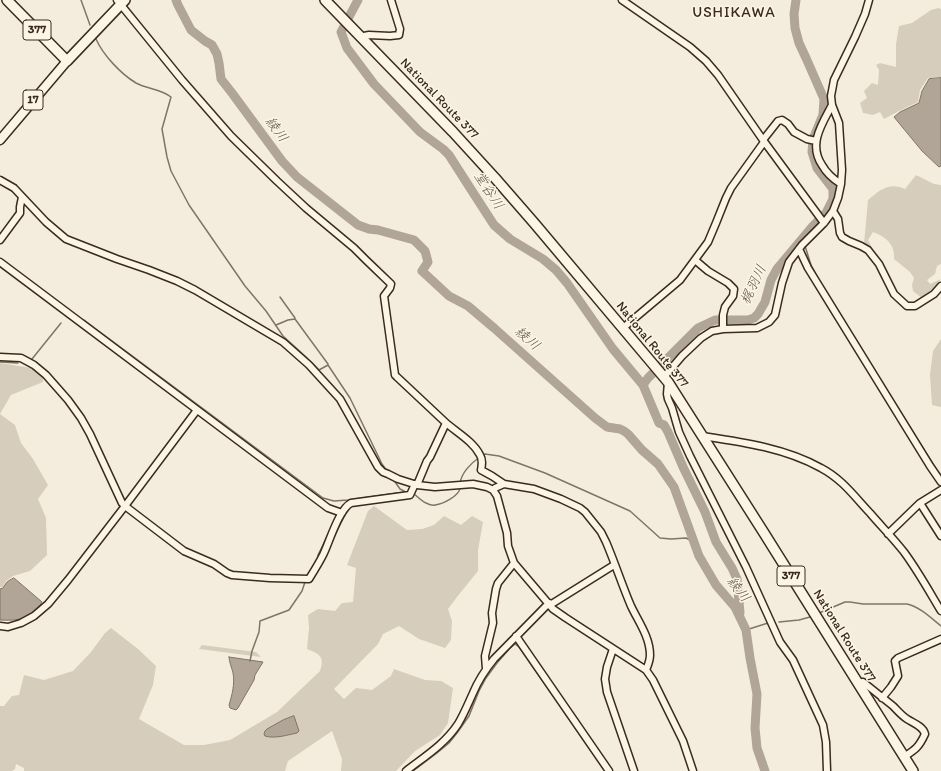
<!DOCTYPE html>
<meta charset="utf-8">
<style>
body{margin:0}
canvas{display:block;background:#f4eddd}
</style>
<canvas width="941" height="771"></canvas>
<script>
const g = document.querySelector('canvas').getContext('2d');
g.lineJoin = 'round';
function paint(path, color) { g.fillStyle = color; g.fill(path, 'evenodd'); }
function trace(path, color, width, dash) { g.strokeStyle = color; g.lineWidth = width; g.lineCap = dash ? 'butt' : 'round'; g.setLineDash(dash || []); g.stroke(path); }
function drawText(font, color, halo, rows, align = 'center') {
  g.font = font + ' Itim,"Klee One",sans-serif'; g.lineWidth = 3; g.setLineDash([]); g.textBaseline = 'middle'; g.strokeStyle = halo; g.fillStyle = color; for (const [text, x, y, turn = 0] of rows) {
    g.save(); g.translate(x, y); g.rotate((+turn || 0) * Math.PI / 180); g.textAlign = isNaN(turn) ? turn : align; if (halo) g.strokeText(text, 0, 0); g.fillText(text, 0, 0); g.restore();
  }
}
paint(new Path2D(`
 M938,8L941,9V77L928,78L920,90L918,102L899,111L884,119L880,112L873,115L863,113L860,103L867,98L864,91L872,83L878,85L879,70L876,65L880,63L896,67V44L899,26L912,23L931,10Z
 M916,175L934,184L941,185V264L937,266L935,274L927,280L930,284L941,279L934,288L922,298L913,291L912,285L914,278L910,272L894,259C895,244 886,237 873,232L868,240L875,253L864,244L868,200C880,190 889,182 905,189Z
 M941,339V407L932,405L930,375L933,351Z
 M0,363L31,368L43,376V382L11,395L0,414L15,425L21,443L33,459L48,485L38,499L46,518L47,555L30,571L13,576L6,581L3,587H0Z
 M374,506L407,530L422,529L434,525L444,516L461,525L472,516L483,522L478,550V571L457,597L448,609L452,621L451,640L445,648L419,639L399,626L383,634L378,644L334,689L344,699L356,688L372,690L391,676L394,669L425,680L441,681L453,688L448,723L440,735L415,751L396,771H341L342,759L332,731L288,761L285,771H24V768L16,764L15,769L12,771H0V706H4L12,696L19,695L24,675L44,680L73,671L91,652L105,633L111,628L138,649L156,666L153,685L139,719L184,745H204L230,740L277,712L320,671C325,657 320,654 307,649L309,628L308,615L318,609L335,611L342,603L353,602L356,568L347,565L368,511Z
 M202,645L256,652L261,657L199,649Z`), '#d6cdbd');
const water = new Path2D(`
 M941,78V166L939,167L922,151L894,117L900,112L919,103L922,91L929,79Z
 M14,578L42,602C33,619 18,621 0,620V589L3,588L7,582Z
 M229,657L263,662L255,675L254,680L238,708L236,710L230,708L229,705C232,695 235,684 233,673C232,668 229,662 229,657Z
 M294,716L299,731L297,733C287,735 275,739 265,736L264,734L265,731L267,729L283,720Z`);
paint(water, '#b0a596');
trace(water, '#817466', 1);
trace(new Path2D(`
 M81,0L90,25
 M96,39C103,55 121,74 136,83C147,89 161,89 171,97L162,129L167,157L171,171L189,205L245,286L266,311L283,336L305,356L319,370L328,365L350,398L382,464L387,471
 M805,246L811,265L818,278
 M280,297L295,318
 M84,320L323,498L334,501L348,500L405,492L410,493
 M276,325L288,320L295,319L328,364
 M32,359L61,323
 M0,362L18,363
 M873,368L940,475
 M483,455L485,454L499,456L545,473L630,511L660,538L671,539L686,538L694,542
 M393,479L400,489L404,491
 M460,484C461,473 471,463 480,457
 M413,493C417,496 421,501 426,503C428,504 433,506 435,505C443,504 459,496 460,488
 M312,568L318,558V555L332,527
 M819,613L845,602H850L863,604H907C920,607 931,618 941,626
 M779,622L799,620L810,617
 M746,630L768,623
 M250,661L252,651L259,632L260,621L289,610L302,591L305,582
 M413,771L437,753L449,743L457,733L469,716L479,691L486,678L497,663L510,648L515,644L519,647L605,771`), '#817466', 1.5);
trace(new Path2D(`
 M176,0L178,5L191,30L205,41L212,45L217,54L219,63L221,79L232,93L282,161L297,177L358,225L369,229L378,230L414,240L425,251L428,262L422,271L449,296L468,306L494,328L595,418L607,427L620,429L624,431L628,434L642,450L658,464L674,487L699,556L716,585L735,607L746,630L750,658L757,694L755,728L757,748L765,771
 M358,0L341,32L347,48L374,84L420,132L443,149L449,155L472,191L494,225L510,239L543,259L556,270L567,283L613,349L643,385L659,423L664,425L668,432L683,467L705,512L716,542L732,568L737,579L740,613
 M643,385L648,378L698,328L715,320H748L754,318L758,314L765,302L771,280L777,269L813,226L826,213L833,199V189L817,168L812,152L813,139L823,115L824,99L806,58L799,43L795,28L794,14L796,0`), '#b0a596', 9);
const minor = new Path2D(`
 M117,0L182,80L231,136L277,181L306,208L354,248L366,260L391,284L390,288L384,296L395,375L397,377C413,392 429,407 445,422C456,432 473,441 480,455C483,460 482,465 481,470L492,476L504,484
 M622,0L690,47L706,61L718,75L763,140L824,223
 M362,38L364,36L369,35L390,36L399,35L400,29L391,0
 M832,105C822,124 808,144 822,165C827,174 833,179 841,184
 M763,140L778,121L782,120L788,124L794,132L807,139L816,141
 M0,180L14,188L46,222L66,239L117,259L149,270L177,281L195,290L283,342L309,365L340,399L378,467L383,472L388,474L398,479L417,485L435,487L473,484L487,487L493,490L497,496L507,533L508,546L514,563L553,609L566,618L646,670L653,680L683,741L693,771
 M833,211L838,219L840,233L842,237L849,241L861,246L868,250L879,264L894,294L907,306H915L934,294L941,286
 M0,240L20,213V207L22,197
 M799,249L808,268L930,466L941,482
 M695,260L708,271L728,283L734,289L733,296L725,307L723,315V329
 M0,262L328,508L342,513
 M623,328L680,280L708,242L716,223L726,198L731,188L764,142
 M0,357L21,358L34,365L46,375L68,400L81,418L90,434L122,503L125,506L184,551L214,564L227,573L232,575L270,578L309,579C314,571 319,563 323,555C329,543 339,509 351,503L410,495L415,484
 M664,377L682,356L701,338L712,331L723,329L757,328L769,322L775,315L782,283L789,262L802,245L824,223L833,211L838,198L841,184L842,170L839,123L832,105L831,96L834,80L855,37L865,14L869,0
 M668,383L667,394L668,399L672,408L679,432L690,456L746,567L780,642L793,660L823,725L826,742L827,771
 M702,436C742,442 785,448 821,468C842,479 854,496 870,513C881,526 893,538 904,552C918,571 929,591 941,611
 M417,485L427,461L430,457L446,423
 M493,490L495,488L504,484L534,489L561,499L580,508L585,512L601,532L606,542C615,563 622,585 631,606C638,621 650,637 650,655C650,661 648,665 646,670
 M920,503L941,536
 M888,534L920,503L941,490
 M550,605L614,565
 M0,626L8,627L21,623L34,616L48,604L68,580L125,506L197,410
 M516,636L609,771
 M613,649L607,667L605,679L607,692L634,771
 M486,669L485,656L493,623L492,613L496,589L498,583L514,563
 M858,683L863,682C873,690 883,698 893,706C897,710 901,715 907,719C913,723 923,726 925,734C919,747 916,749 904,757
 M882,698L891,687L898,676L895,661L898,658L941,639
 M406,771C424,757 445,744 458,724C464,714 468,704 473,693C478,681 485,670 494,659L549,603`);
const major = new Path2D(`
 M0,140L67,61`);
const highway = new Path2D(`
 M7,0L67,61L125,0
 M325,0L453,132L495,178L535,224L668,382L764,533L913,771`);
trace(minor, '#3b2a1e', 9);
trace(major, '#3b2a1e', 11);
trace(highway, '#3b2a1e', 12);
trace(minor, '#fcf5e5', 6);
trace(major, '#fcf5e5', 8);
trace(highway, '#fcf5e5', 9);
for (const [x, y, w] of [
 [37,30,28],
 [33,100,20],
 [791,576,28]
]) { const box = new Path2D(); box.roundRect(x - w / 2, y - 10, w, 20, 3); g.fillStyle = '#fcf5e5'; g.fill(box); trace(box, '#3b2a1e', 1); }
drawText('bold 12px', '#3b2a1e', null, [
 ["377",37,30],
 ["17",33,100],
 ["377",791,576]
]);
drawText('13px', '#3b2a1e', '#fcf5e5', [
 ["National Route 377",439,99,46],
 ["National Route 377",652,345,51],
 ["National Route 377",844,636,58]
]);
drawText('italic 14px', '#645548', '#fcf5e5', [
 ["綾川",276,130,54],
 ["堂谷川",488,191,57],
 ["梶羽川",754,285,-65],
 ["綾川",527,339,42],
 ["綾川",738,590,53]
]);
g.letterSpacing = '1px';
drawText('15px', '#3b2a1e', '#fcf5e5', [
 ["USHIKAWA",734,13]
]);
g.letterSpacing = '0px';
</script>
